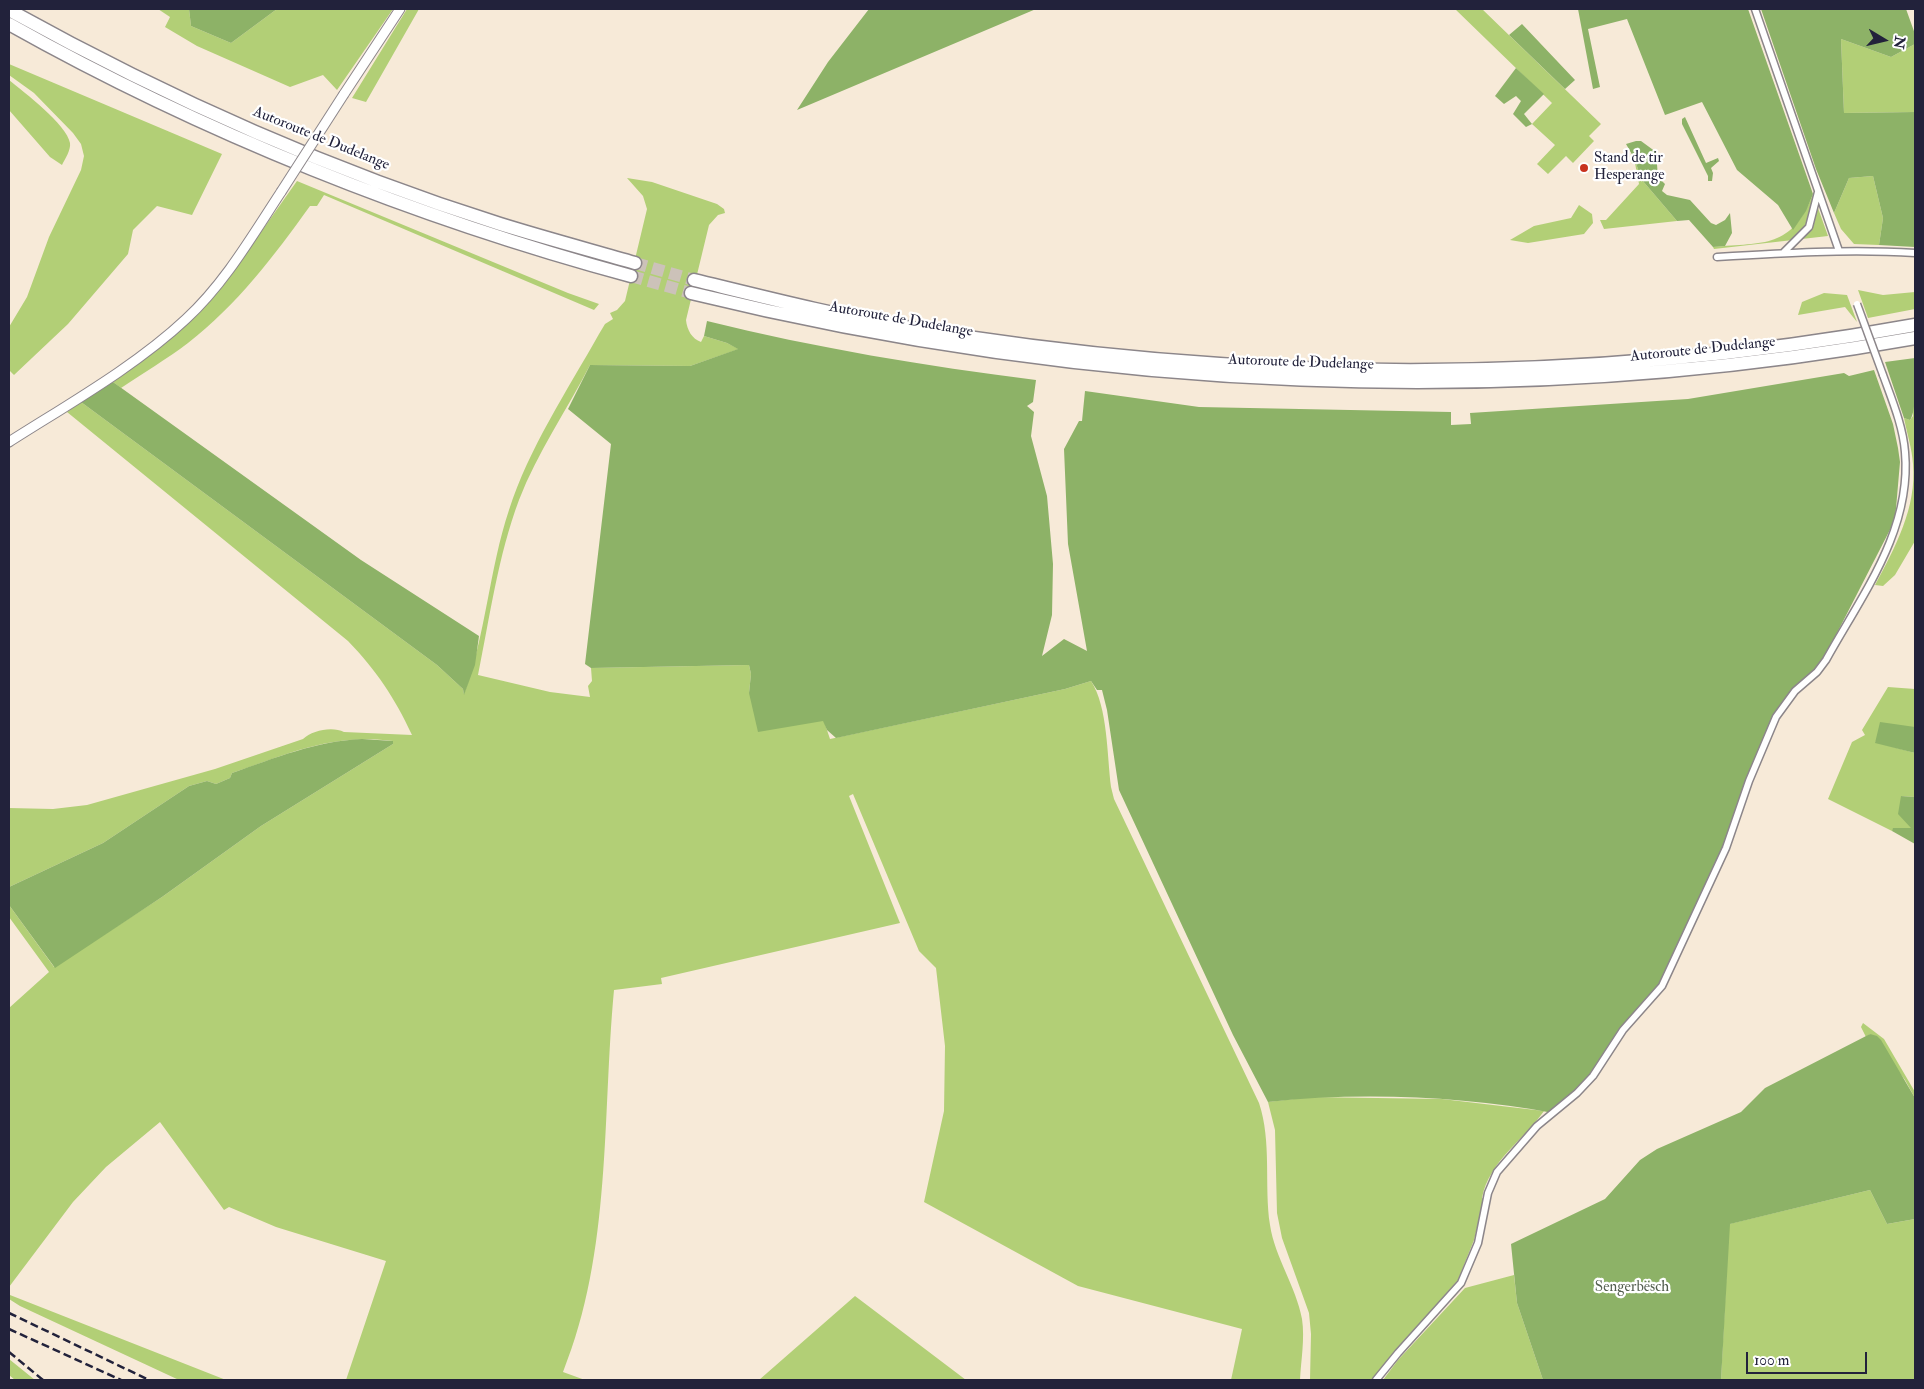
<!DOCTYPE html>
<meta charset="utf-8">
<style>
body{margin:0}
#map{position:relative;width:1924px;height:1389px;overflow:hidden;background:#f7ead8;font-family:"IM FELL Double Pica",serif}
canvas{display:block}
.frame{position:absolute;inset:0;border:10px solid #22223b;pointer-events:none}
.north{position:absolute;left:1859px;top:15px;width:50px;height:50px;-webkit-text-stroke:4px #fff;paint-order:stroke;rotate:99deg;font-size:14px;font-weight:700;line-height:20px;text-align:center;color:#22223b}
.north::after{content:'';display:block;margin:auto;width:18px;height:22px;background:#22223b;clip-path:polygon(50% 0,100% 100%,50% 72%,0 100%)}
.scale{position:absolute;left:1746px;top:1352px;width:121px;height:22px;box-sizing:border-box;border:2px solid #22223b;border-top:0;padding-left:6px;font-size:15px;line-height:18px;white-space:nowrap;color:#22223b;-webkit-text-stroke:4px #fff;paint-order:stroke}
</style>
<div id="map">
<canvas width="1924" height="1389"></canvas>
<div class="frame"></div>
<div class="north">N</div>
<div class="scale">100 m</div>
</div>
<script>
const g = document.querySelector('canvas').getContext('2d');
g.lineJoin = 'round';
function paint(path, color) { g.fillStyle = color; g.fill(path, 'evenodd'); }
function trace(path, color, width, dash) { g.strokeStyle = color; g.lineWidth = width; g.lineCap = dash ? 'butt' : 'round'; g.setLineDash(dash || []); g.stroke(path); }
function drawText(font, color, halo, rows, align = 'center') {
  g.font = font + ' "IM FELL Double Pica",serif'; g.lineWidth = 4.5; g.setLineDash([]); g.textBaseline = 'middle'; g.strokeStyle = halo; g.fillStyle = color; for (const [text, x, y, turn = 0] of rows) {
    g.save(); g.translate(x, y); g.rotate((+turn || 0) * Math.PI / 180); g.textAlign = isNaN(turn) ? turn : align; if (halo) g.strokeText(text, 0, 0); g.fillText(text, 0, 0); g.restore();
  }
}
paint(new Path2D(`
 M158,9H189L191,26L231,43L277,9H393L337,90L323,75L290,87L197,46L165,27L170,17Z
 M407,9H419L366,102L352,98Z
 M1455,9H1482L1601,124L1589,136L1594,141L1573,163L1566,156L1548,174L1537,164L1555,145L1532,124L1552,103Z
 M1841,39L1891,57L1915,44V112L1844,113Z
 M9,64L222,154L192,215L157,206L133,230L128,254L68,324L14,375L9,370V327L27,297L49,237L81,170L84,156L81,144L73,133L34,93L9,75Z
 M9,80C24,92 67,125 70,143C71,150 65,159 62,165L50,157L9,110Z
 M1634,158L1642,180L1677,221L1604,229L1600,220H1606L1639,184Z
 M1873,176L1883,218L1879,245L1854,244L1841,229L1834,213L1849,178Z
 M627,178L652,182L717,204L724,209L725,213L718,215L709,225L686,320C687,330 692,339 701,342L704,336L727,343L739,349L690,366L590,365C567,410 537,453 519,500C498,556 490,616 478,675L550,692L590,697L588,686L592,681L591,668L749,665L751,674L749,693L824,721L830,739L1065,689L1091,681C1108,707 1107,756 1111,787L1114,799L1259,1103C1272,1142 1264,1185 1270,1225C1275,1258 1296,1286 1302,1319C1305,1339 1301,1360 1300,1380H1231L1242,1329L1078,1286L924,1202L944,1111L945,1046L936,968L919,951L853,794L849,796L900,923L661,978L662,984L614,990C602,1117 612,1251 563,1372L585,1380H346L386,1261L276,1227L229,1207L224,1210L160,1122L106,1167L73,1202L9,1287V1008L49,972L9,917V905L54,967L162,897L261,826L393,744V741C332,733 288,754 232,773L230,778L216,784L207,781L189,786L103,843L9,887V808L53,809L87,805L215,769L303,739C312,730 333,726 344,732L412,735C395,698 376,670 348,641L67,412L81,402L437,665L463,689L464,694C486,634 489,570 509,510C529,448 567,391 599,334L605,324L613,319L610,313L617,310L625,301L647,209L643,196Z
 M297,181L568,293L599,304L594,310L324,195L317,206H310C274,256 237,305 188,343C167,359 143,373 121,388L113,382L155,349L204,306L222,287Z
 M1813,194L1828,236L1714,249L1713,247C1765,242 1791,249 1813,194Z
 M1579,205L1592,214L1593,223L1584,234L1528,243L1510,240L1534,226L1571,218Z
 M1858,290L1883,295L1915,292V309L1868,318Z
 M1824,293L1847,295L1857,322L1845,307L1798,315L1802,302Z
 M1915,395V541L1895,575L1883,586L1875,585C1895,548 1917,507 1913,464C1912,449 1907,433 1904,418L1910,420L1913,416V397Z
 M1888,687L1915,689V727L1875,742L1915,753V797L1901,796L1912,829L1894,828L1892,831L1828,799L1852,742L1865,735L1862,730Z
 M1863,1023L1884,1039L1915,1092V1098L1905,1080L1870,1034L1866,1037L1861,1027Z
 M1311,1097L1442,1099L1544,1111C1524,1140 1489,1161 1482,1198L1484,1199L1474,1240L1458,1280L1371,1380H1310L1311,1334L1309,1313L1282,1238L1277,1213L1275,1130L1268,1102Z
 M1870,1190L1887,1224L1915,1219V1380H1721L1729,1224Z
 M1514,1275L1517,1303L1543,1380H1383L1398,1360L1465,1288Z
 M9,1293L10,1295L226,1380H179L20,1306L9,1299Z
 M855,1296L859,1299L966,1380H759Z
 M9,1359L35,1380H15L9,1375Z`), '#b2cf76');
paint(new Path2D(`
 M189,9H277L231,43L191,26Z
 M869,9H1036L797,110L828,62Z
 M1578,9H1748L1813,194L1806,211L1793,230L1778,205L1737,170L1702,102L1665,115L1627,19L1588,29L1600,87L1593,89Z
 M1761,9H1906L1915,34V44L1891,57L1841,39L1844,113L1915,112V247L1879,245L1883,218L1873,176L1849,178L1834,213L1816,169Z
 M1522,24L1575,80L1565,89L1509,35Z
 M1516,68L1544,94L1524,114L1532,124L1526,127L1513,114L1521,101L1516,96L1504,104L1495,96Z
 M1685,117L1706,163L1718,158L1719,161L1711,168L1713,173L1712,181H1708V176L1682,124V119Z
 M1636,141H1641L1656,152L1658,177L1665,184L1662,191L1667,195L1690,200L1711,223L1716,225L1725,220L1730,213L1732,233L1725,246L1713,247L1689,220L1677,221L1642,180L1634,158L1626,144Z
 M707,321C816,348 925,366 1036,380L1033,402L1027,406L1034,412L1031,436L1047,496L1053,564L1052,615L1042,656L1064,639L1087,651L1068,544L1064,449L1079,421H1082L1085,391L1199,407L1451,412V425L1471,424L1470,413L1688,399L1844,373L1849,376L1874,370L1893,424L1898,448L1900,462L1895,520L1817,672L1795,691L1776,717L1726,848L1662,986L1623,1030L1593,1076L1553,1113C1462,1096 1359,1092 1268,1102L1233,1035L1119,790L1107,710L1102,690H1097L1091,681L1065,689L836,738L827,730L823,721L758,732L749,693L751,674L749,665L591,668L585,664L611,444L568,409L590,365L690,366L738,349L727,343L704,336Z
 M1915,358C1915,371 1917,412 1910,420L1904,418L1885,362Z
 M113,382L361,560L479,636L475,665L464,695L463,689L437,665L81,402Z
 M1880,722L1915,727V753L1875,743Z
 M362,739L393,741V744L261,826L162,897L55,968L9,905V887L103,843L189,786L207,781L216,784L230,778L232,773C275,758 316,741 362,739Z
 M1901,796L1915,797V844L1892,831L1893,828H1911L1898,814Z
 M1870,1034L1877,1036L1881,1040L1915,1098V1219L1887,1224L1870,1190L1730,1224L1721,1380H1543L1517,1303L1511,1244L1605,1199L1640,1160L1657,1149L1741,1112L1765,1088Z`), '#8db267');
trace(new Path2D(`
 M635,263L694,280
 M631,276L691,293`), '#ccc2b9', 12, [12, 6]);
const street = new Path2D(`
 M1755,9L1839,251
 M1784,252L1809,227L1818,192
 M1717,257C1783,253 1849,249 1915,253
 M1376,1380L1398,1353L1461,1283L1478,1243L1488,1193L1497,1172L1537,1126L1577,1093L1593,1076L1623,1030L1662,986L1726,848L1749,781L1776,717L1795,691L1817,672L1826,660C1862,595 1912,530 1905,452C1903,426 1892,400 1883,375`);
const secondary = new Path2D(`
 M344,94L400,9
 M9,442C67,405 136,366 186,319C225,283 252,236 281,192`);
const highway = new Path2D(`
 M9,10C164,96 332,171 500,224C545,238 590,250 635,263
 M9,24C203,133 416,218 631,276
 M694,280C764,297 834,315 905,327C1239,384 1582,386 1915,325
 M691,293C1091,391 1509,411 1915,338`);
trace(street, '#8c868a', 9);
trace(secondary, '#8c868a', 11);
trace(highway, '#8c868a', 15);
trace(street, '#fff', 6);
trace(secondary, '#fff', 9);
trace(highway, '#fff', 12);
trace(new Path2D(`
 M9,1313L149,1380
 M9,1329L121,1380
 M9,1352L43,1380`), '#22223b', 2.5, [8, 4]);
const streetBridge = new Path2D(`
 M1857,304L1883,375`);
const secondaryBridge = new Path2D(`
 M281,192L344,94`);
trace(streetBridge, '#8c868a', 9, []);
trace(secondaryBridge, '#8c868a', 11, []);
trace(streetBridge, '#fff', 6);
trace(secondaryBridge, '#fff', 9);
for (const [x, y, r, color] of [
 [1584,168,5,"#c8321e"]
]) { const dot = new Path2D(); dot.arc(x, y, r, 0, 2 * Math.PI); g.fillStyle = color; g.fill(dot); trace(dot, '#fff', 2); }
drawText('15px', '#22223b', '#fff', [
 ["Autoroute de Dudelange",321,139,22],
 ["Autoroute de Dudelange",901,320,10],
 ["Autoroute de Dudelange",1703,350,-6],
 ["Autoroute de Dudelange",1301,363,2]
]);
drawText('15px', '#22223b', '#fff', [
 ["Stand de tir",1594,159],
 ["Hesperange",1594,176]
], 'left');
drawText('15px', '#545f50', '#fff', [
 ["Sengerbësch",1632,1288]
]);
</script>
